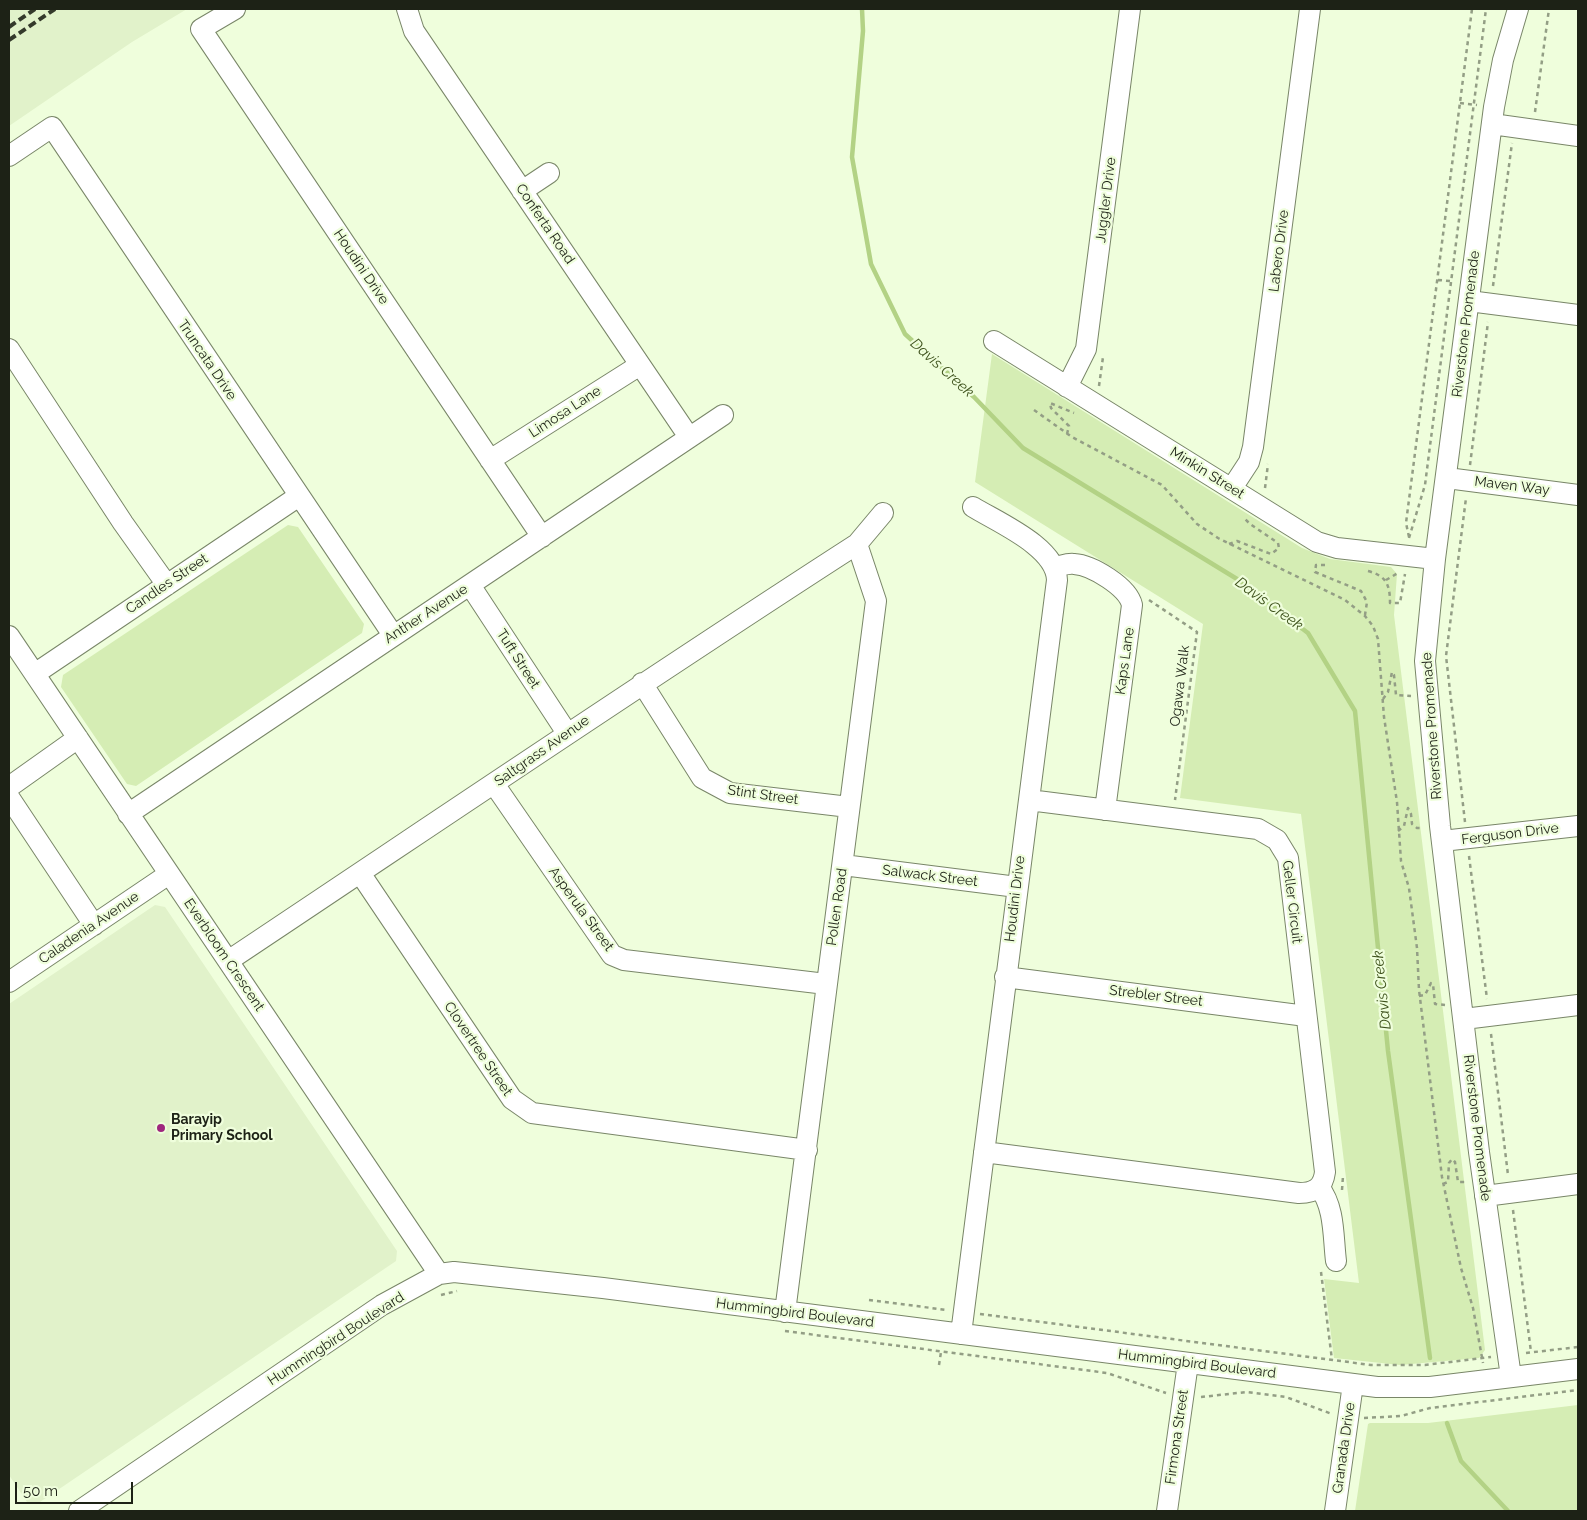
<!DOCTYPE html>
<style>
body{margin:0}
#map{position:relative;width:1587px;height:1520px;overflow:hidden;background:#effedc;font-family:Raleway,sans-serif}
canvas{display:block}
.frame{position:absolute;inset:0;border:10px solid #1d2216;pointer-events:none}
.scale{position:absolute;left:15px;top:1482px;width:118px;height:22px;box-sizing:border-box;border:2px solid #1d2216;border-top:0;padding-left:6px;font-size:15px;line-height:18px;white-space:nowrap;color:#1d2216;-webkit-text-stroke:4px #effedc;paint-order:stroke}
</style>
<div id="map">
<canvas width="1587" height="1520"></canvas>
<div class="frame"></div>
<div class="scale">50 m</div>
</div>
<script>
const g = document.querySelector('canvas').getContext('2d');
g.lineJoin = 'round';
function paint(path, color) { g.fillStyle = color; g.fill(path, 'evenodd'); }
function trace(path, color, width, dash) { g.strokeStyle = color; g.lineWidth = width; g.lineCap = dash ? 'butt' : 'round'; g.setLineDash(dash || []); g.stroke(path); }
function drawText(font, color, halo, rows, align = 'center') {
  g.font = font + ' Raleway,sans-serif'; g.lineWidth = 4.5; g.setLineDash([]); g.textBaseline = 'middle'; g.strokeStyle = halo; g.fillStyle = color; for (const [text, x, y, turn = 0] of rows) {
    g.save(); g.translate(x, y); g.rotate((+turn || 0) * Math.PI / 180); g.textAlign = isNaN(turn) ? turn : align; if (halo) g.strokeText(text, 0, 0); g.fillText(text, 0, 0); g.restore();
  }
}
paint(new Path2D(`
 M9,9H187L132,42L9,126Z
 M155,905L165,907L397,1251L396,1261L37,1504L27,1502L9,1475V1004Z`), '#e1f2ca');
paint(new Path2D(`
 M992,354L1302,548L1330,559L1391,567L1397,574L1394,615L1485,1350L1479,1358L1400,1365L1334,1358L1324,1279L1359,1283L1301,814L1180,798L1203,624L975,482Z
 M288,525L298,527L364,624L362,633L136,786L127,784L61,687L63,675Z
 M1578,1405V1511H1355L1368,1424L1370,1423H1428Z`), '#d5edb4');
trace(new Path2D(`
 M862,9L863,31L852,157L871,264L905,334L974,397L1023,448L1237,579L1308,633L1355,711L1388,1051L1430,1358
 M1447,1423L1461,1461L1508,1511`), '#b3d285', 4.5);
const minor = new Path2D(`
 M235,9L201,29L542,537
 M407,9L414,31L689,437
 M1492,124L1578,136
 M9,156L52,127L393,635
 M522,191L549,173
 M1469,301L1578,315
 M994,341L1317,542L1337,548L1435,559
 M9,349L123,523L167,585
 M1067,387L1086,349L1130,9
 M490,460L640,365
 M1447,478L1578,495
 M1232,488L1249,462L1253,447L1310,9
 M1055,567C1061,566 1068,563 1074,564C1092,565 1128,587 1132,605L1105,810
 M470,585L567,733
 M9,636L439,1274
 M36,673L299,496
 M642,683L702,778L730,793L849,807
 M494,784L612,955L624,960L826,984
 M9,787L78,738
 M9,797L94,925
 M128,814L723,415
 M1442,841L1578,826
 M843,865L1017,887
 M360,873L512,1099L532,1113L807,1150
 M228,961C438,821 646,680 857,544
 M1005,977L1306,1016
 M9,982L169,874
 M1464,1019L1578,1005
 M984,1152L1299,1193C1314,1193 1323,1188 1325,1172L1288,858L1277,840L1258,829L1029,800
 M1319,1187C1335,1207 1333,1237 1336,1261
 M1485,1196L1578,1184
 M785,1312L876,601L857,544L883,513
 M961,1334L1057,580C1056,547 999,523 973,507
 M1511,1377L1479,1152L1440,826L1425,661L1435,559L1494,107L1503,60L1518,9
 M79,1511L382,1305L439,1274L454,1272L603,1288L1377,1387H1430L1578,1369
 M1167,1511L1188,1363
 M1335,1511L1353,1384`);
trace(minor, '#798668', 22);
trace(new Path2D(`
 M1460,103L1477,105
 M1535,112L1549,9
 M1438,280L1450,281
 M1493,286L1512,143
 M1099,386L1103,357
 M1034,410L1072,437L1162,485L1197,524L1218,538L1345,600L1365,616L1373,626L1378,639L1384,717L1397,802L1401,861L1409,888L1417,948L1419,990L1442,1177L1461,1268L1473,1308L1483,1363
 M1067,434L1069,426L1051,408L1050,403L1074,413
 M1470,465L1488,322
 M1265,488L1268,464
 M1409,537L1406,523L1472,9
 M1409,538L1425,485L1486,9
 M1229,544L1237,541L1271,554L1279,548L1278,543L1250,524L1244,518
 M1325,565H1316L1315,572L1361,591L1367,602L1365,615
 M1368,571C1386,576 1390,584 1390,603H1400L1405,574
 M1386,580L1398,573
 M1149,600L1197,632L1175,800
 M1383,699L1388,692L1392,672L1394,675L1396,695L1411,696
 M1465,822L1446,656L1466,498
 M1398,831L1404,826L1408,808L1411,814L1412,824L1417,828H1422
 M1469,856L1487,999
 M1419,996L1425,995L1431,983L1433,984L1435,1004L1445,1005
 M1491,1034L1508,1175
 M1443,1184L1448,1182L1449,1163L1452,1159L1455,1162L1458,1182H1465
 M1342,1190L1343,1176
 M1513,1210L1531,1352
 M1321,1272L1332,1360
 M441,1295L457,1291
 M869,1300L947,1310
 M980,1314L1371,1365H1425L1491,1357
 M785,1331L1107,1373L1166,1393
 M1526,1353L1578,1347
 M939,1365L941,1352
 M1201,1397L1247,1392L1286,1397L1332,1414
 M1364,1418L1401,1416L1430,1408L1578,1390`), '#939e85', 2.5, [4, 4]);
trace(minor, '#fff', 20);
trace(new Path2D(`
 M9,27L35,9
 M9,40L55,9`), '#343a2b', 4, [8, 4]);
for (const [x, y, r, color] of [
 [161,1128,5,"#9f267e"]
]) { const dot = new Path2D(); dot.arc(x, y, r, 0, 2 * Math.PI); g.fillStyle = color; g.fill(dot); trace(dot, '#effedc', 2); }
drawText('14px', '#1d2216', '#effedc', [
 ["Juggler Drive",1106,200,-83],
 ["Conferta Road",545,224,56],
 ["Labero Drive",1279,251,-83],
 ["Houdini Drive",361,267,56],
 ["Riverstone Promenade",1466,324,-83],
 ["Truncata Drive",207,360,56],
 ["Limosa Lane",565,412,-33],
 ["Minkin Street",1207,473,32],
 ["Maven Way",1512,486,7],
 ["Candles Street",167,584,-34],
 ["Anther Avenue",426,614,-33],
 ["Tuft Street",518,659,57],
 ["Kaps Lane",1125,661,-82],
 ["Ogawa Walk",1180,686,-83],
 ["Riverstone Promenade",1432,726,-94],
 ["Saltgrass Avenue",542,751,-35],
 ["Stint Street",763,795,8],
 ["Ferguson Drive",1510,834,-7],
 ["Salwack Street",930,876,7],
 ["Houdini Drive",1015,899,-83],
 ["Geller Circuit",1292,902,83],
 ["Pollen Road",837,907,-82],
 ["Asperula Street",581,909,54],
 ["Caladenia Avenue",89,928,-34],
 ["Everbloom Crescent",224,955,56],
 ["Strebler Street",1156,996,7],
 ["Clovertree Street",478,1049,56],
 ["Riverstone Promenade",1477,1128,83],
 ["Hummingbird Boulevard",795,1313,7],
 ["Hummingbird Boulevard",336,1339,-33],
 ["Hummingbird Boulevard",1197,1364,7],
 ["Firmona Street",1177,1437,-82],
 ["Granada Drive",1344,1448,-82]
]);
drawText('bold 14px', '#1d2216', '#effedc', [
 ["Barayip",171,1120],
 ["Primary School",171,1136]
], 'left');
drawText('italic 15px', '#3e521c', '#effedc', [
 ["Davis Creek",942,368,42],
 ["Davis Creek",1269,604,36],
 ["Davis Creek",1382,990,-96]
]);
</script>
